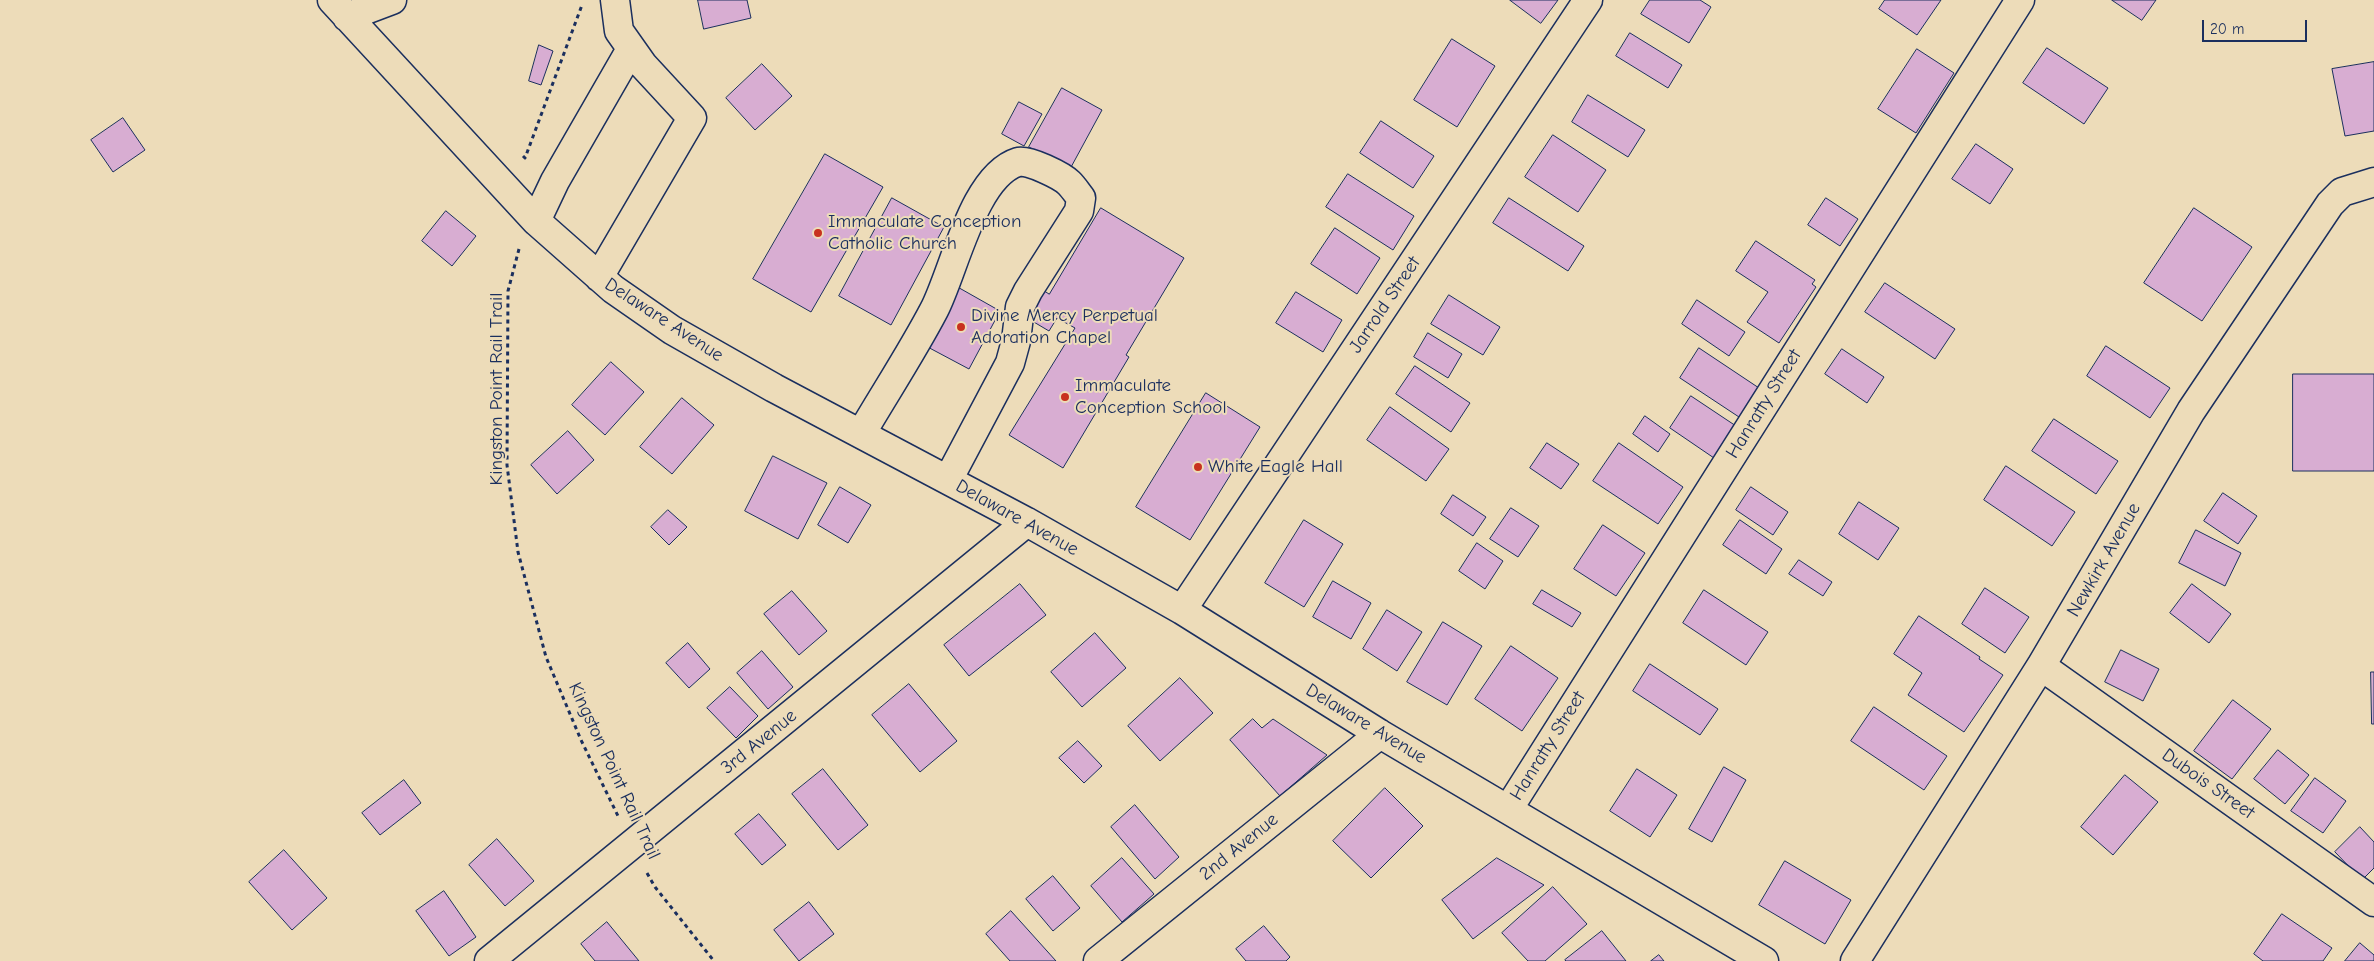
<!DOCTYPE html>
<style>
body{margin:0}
#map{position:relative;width:2374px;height:961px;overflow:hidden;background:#eddcb9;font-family:"Comic Neue",sans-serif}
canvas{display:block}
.scale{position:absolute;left:2202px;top:20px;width:105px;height:22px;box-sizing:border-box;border:2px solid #1b2f5e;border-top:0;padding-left:6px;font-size:15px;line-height:18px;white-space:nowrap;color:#1b2f5e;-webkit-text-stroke:4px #eddcb9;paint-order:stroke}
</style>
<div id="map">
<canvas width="2374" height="961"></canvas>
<div class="scale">20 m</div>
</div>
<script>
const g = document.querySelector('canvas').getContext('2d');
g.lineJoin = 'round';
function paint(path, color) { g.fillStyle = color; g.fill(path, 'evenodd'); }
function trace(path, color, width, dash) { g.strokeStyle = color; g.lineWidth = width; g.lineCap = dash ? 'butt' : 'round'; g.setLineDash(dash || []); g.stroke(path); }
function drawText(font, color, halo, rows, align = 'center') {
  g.font = font + ' "Comic Neue",sans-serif'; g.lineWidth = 4; g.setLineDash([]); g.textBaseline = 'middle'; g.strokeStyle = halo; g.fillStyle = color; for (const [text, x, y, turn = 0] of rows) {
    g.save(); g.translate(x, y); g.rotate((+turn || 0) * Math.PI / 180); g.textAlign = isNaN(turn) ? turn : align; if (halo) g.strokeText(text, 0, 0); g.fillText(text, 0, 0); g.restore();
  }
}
const building = new Path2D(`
 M698,0H747L751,18L704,29Z
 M1510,0H1558L1541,23Z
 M1650,0H1700L1711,7L1689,43L1641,14Z
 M1885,0H1941L1917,35L1879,9Z
 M2112,0H2156L2142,20Z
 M1630,33L1682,65L1668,88L1616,56Z
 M1452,39L1495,66L1457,127L1414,100Z
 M539,45L553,51L541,85L529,81Z
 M2047,48L2108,88L2084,124L2023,83Z
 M1917,49L1954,73L1916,133L1878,109Z
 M2374,62V131L2345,136L2332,69Z
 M762,64L792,96L755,130L726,98Z
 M1062,88L1102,110L1070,169L1029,147Z
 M1588,95L1645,130L1628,157L1572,122Z
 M1019,102L1042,114L1024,146L1002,134Z
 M123,118L145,150L113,172L91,140Z
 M1381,121L1434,156L1413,188L1360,153Z
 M1553,135L1606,170L1578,212L1525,177Z
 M1976,144L2013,169L1990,204L1952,179Z
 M825,154L883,187L811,312L753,279Z
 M1348,174L1414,216L1393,250L1326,207Z
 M892,198L944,227L891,325L839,296Z
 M1509,198L1584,246L1568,271L1493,223Z
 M1826,198L1858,219L1840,246L1808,225Z
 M1101,208L1184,258L1126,355L1129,357L1063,468L1009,435L1075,328L1057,318L1049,331L1022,315L1038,287L1049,294Z
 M2194,208L2252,247L2202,321L2144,283Z
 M446,211L476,236L452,266L422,241Z
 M1335,228L1380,258L1357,294L1311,264Z
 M1756,241L1815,280L1812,284L1816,287L1779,343L1747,322L1768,292L1736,271Z
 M1885,283L1955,329L1935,359L1865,312Z
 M954,285L1000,311L969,369L922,344Z
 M1296,292L1342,320L1323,352L1276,323Z
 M1449,295L1500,327L1483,355L1431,324Z
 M1697,300L1745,332L1729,356L1682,324Z
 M1428,333L1462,354L1448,378L1414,357Z
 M2106,346L2170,388L2150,418L2087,376Z
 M1699,348L1759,388L1739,417L1680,378Z
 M1842,349L1884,377L1867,403L1825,374Z
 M611,362L644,392L605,435L572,405Z
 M1415,366L1470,403L1451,432L1396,394Z
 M2293,374H2374V471H2293Z
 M1206,393L1260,427L1190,540L1136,507Z
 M1691,396L1736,426L1714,458L1670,428Z
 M682,398L714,425L672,474L640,447Z
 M1390,407L1449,449L1426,481L1367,440Z
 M1645,416L1670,434L1658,452L1633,434Z
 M2054,419L2118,461L2096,494L2032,451Z
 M568,431L594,460L557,494L531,465Z
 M1547,443L1579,464L1561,489L1530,468Z
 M1619,443L1683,487L1658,524L1593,481Z
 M773,456L827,483L798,539L745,511Z
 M2006,466L2075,512L2052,546L1984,500Z
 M840,487L871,505L848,543L818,525Z
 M1751,487L1788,512L1773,535L1736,510Z
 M2223,493L2257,516L2238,544L2204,521Z
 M1453,495L1486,517L1473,536L1441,514Z
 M1859,502L1899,528L1878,560L1839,534Z
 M1511,508L1539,526L1518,557L1490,539Z
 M668,510L687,527L669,545L651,527Z
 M1304,520L1343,544L1304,607L1265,583Z
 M1740,520L1782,549L1766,574L1723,545Z
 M1603,525L1645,553L1616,596L1574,569Z
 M2196,530L2241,553L2225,586L2179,563Z
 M1477,543L1503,561L1485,589L1459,571Z
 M1799,560L1832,582L1823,596L1789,574Z
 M1333,581L1371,603L1351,639L1313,617Z
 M1020,584L1046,615L969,676L944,645Z
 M2192,584L2231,614L2209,643L2170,613Z
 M1985,588L2029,617L2005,653L1962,624Z
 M1542,590L1581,613L1572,627L1533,604Z
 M1704,590L1768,632L1746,665L1683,623Z
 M792,591L827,631L799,655L764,614Z
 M1387,610L1422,632L1397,671L1363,649Z
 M1919,616L1980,657L1979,659L2003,675L1964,732L1908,695L1922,673L1894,654Z
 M1443,622L1482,646L1447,705L1407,682Z
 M1095,633L1126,668L1082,707L1051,672Z
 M688,643L710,669L689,688L666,663Z
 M1511,646L1558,678L1522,731L1475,699Z
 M2121,650L2159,669L2143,701L2105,682Z
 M762,651L793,687L768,709L737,673Z
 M1650,664L1718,709L1700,735L1633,691Z
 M2371,672H2374V724H2372Z
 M1180,678L1213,713L1160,761L1128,726Z
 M909,684L957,741L920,772L872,715Z
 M730,687L758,716L736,738L707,708Z
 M2233,700L2271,729L2232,779L2194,751Z
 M1874,707L1947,756L1924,790L1851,741Z
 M1253,719L1262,728L1273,719L1327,755L1280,796L1230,740Z
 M1078,741L1102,766L1084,783L1059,758Z
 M2278,750L2309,775L2285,804L2254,779Z
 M1724,767L1746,780L1712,842L1689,829Z
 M823,769L868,825L838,850L792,794Z
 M1637,769L1677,795L1650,837L1610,811Z
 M2125,775L2158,802L2113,855L2081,827Z
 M2315,778L2346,801L2323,833L2291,811Z
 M404,780L421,803L380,835L362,813Z
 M1385,788L1423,826L1371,878L1333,841Z
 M1135,805L1179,857L1155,879L1111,827Z
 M759,814L786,845L762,865L735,834Z
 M2360,827L2374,842V868L2362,880L2335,852Z
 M497,839L534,881L505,906L469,865Z
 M284,850L327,898L292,930L249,882Z
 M1122,858L1154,894L1122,922L1091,886Z
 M1497,858L1544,885L1473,939L1442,900Z
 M1785,861L1851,900L1825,944L1759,905Z
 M1053,876L1080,908L1053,931L1026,899Z
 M1553,887L1587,924L1545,961H1528L1502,933Z
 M444,891L476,937L449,956L416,911Z
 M809,902L834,934L799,961L774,930Z
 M1011,911L1056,961H1010L986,934Z
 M2282,914L2332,948L2323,961H2263L2254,954Z
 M607,922L639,961H595L581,944Z
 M1264,926L1290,957L1286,961H1246L1236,949Z
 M1602,931L1626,961H1566L1565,960Z
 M2360,943L2374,955V961H2345Z
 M1659,955L1664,961H1651Z`);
paint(building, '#d8add2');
trace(building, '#1b2f5e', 1);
const minor = new Path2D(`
 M332,0L536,221L613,289L672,330L774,388L1027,522L1182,610L1380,734L1764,961
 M347,17L392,0
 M536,221L555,181L631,49
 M599,277L692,118L643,65L619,31L615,0
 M861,434C885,393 912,352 934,310C954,272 973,176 1018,162C1028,159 1062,176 1069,183C1074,188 1077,193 1081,198L1079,211L1028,291L1020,307L1016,341L1010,363L948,480
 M1182,610L1588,0
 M2041,666L2374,902
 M1509,808L2020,0
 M489,961L1027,522
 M1098,961L1380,734
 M1855,961L2041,666L2191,411L2330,204L2342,192L2374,182`);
trace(minor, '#1b2f5e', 31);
trace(new Path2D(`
 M523,156L525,158L582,5
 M519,249L508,291L507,465L518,552L546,657L581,740L618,816
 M647,873L655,887L714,961`), '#1b2f5e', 3, [4, 4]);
trace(minor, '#eddcb9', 28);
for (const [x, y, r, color] of [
 [818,233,5,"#c8321e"],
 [961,327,5,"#c8321e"],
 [1065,397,5,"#c8321e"],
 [1198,467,5,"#c8321e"]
]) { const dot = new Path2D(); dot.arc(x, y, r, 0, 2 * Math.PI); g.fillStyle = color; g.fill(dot); trace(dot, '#eddcb9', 2); }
drawText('19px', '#1b2f5e', '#eddcb9', [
 ["Immaculate Conception",828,222],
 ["Catholic Church",828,244],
 ["Divine Mercy Perpetual",971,316],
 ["Adoration Chapel",971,338],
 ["Immaculate",1075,386],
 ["Conception School",1075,408],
 ["White Eagle Hall",1208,467]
], 'left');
drawText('19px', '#1b2f5e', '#eddcb9', [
 ["Jarrold Street",1385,305,-56],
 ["Delaware Avenue",664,320,33],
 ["Kingston Point Rail Trail",497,389,-90],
 ["Hanratty Street",1764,404,-58],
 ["Delaware Avenue",1017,518,29],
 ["Newkirk Avenue",2104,560,-60],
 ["Delaware Avenue",1366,724,31],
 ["3rd Avenue",759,742,-39],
 ["Hanratty Street",1548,746,-58],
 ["Kingston Point Rail Trail",614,771,65],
 ["Dubois Street",2208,784,35],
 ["2nd Avenue",1239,847,-39]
]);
</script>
